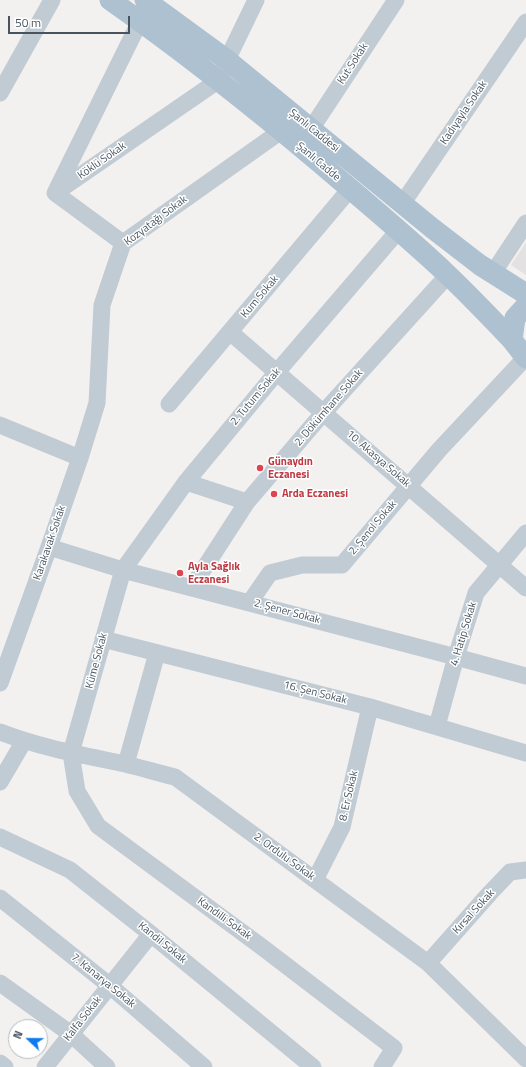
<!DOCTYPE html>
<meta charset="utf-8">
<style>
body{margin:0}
#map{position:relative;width:526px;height:1067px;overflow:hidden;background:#f3f0f0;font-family:"Titillium Web",sans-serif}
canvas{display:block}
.north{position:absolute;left:8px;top:1019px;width:40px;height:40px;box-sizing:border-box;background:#fff;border:1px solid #b5bbbf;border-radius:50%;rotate:292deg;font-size:11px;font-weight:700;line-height:16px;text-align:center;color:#47545f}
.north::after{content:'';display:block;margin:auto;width:14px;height:18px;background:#0d7aef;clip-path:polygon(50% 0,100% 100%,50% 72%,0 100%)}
.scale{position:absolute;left:8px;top:16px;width:122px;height:18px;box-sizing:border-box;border:2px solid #47545f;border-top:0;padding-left:5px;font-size:12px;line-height:14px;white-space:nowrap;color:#47545f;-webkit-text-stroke:3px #fff;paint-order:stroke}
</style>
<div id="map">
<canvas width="526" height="1067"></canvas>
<div class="north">N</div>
<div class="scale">50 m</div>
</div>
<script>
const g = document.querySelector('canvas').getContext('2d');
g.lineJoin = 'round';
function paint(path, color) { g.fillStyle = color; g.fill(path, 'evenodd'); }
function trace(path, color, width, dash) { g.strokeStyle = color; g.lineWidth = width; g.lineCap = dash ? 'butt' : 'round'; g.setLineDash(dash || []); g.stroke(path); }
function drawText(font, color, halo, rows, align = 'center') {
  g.font = font + ' "Titillium Web",sans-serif'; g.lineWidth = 3; g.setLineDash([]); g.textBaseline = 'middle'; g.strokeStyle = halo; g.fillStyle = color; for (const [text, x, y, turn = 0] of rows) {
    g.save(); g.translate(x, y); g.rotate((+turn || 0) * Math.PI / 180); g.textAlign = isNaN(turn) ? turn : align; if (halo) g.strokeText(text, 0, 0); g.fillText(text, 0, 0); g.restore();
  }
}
paint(new Path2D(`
 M526,242V275L511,265Z`), '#e4e1e2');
trace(new Path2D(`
 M0,93L52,0
 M311,129L396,0
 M56,191L140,21
 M402,204L526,22
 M123,243L55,193L219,80L227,60L256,0
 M493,273L526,223
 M230,332L526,588
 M169,404L350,189
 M0,425L80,458
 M186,482L247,502
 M49,547L123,570L456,657L526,676
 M192,587L247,502L324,412L448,275
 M250,602L270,573L302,565H342L439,450L526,357
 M103,639L370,707L526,753
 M0,683L49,547L80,458L97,403L102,305L123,243L281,131
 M437,726L456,657L476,593L526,533
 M0,732C41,748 82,755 125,764C142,768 158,773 175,777L428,963L526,1059
 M126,764L157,653
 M0,782L24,741
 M0,837L70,870L151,934L313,1067
 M315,880L342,827L370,707
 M0,898L109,985L204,1067
 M428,963L490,893L510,872L526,870
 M0,983L71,1034L107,1067
 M0,1063L5,1067
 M45,1067L151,934
 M382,1067L394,1048L262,947L98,826L77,791L71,753L123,570L186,482L277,372L398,231`), '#c0cbd3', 17);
trace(new Path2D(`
 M110,0C183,51 252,106 320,163C363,200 407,236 448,275C470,296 491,318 512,340
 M145,0L227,60L432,228L480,265L526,294
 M526,308H524L515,318L512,340L526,358`), '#aec1d0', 21);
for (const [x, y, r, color] of [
 [260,468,4,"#e0444e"],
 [274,494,4,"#e0444e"],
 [180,573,4,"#e0444e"]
]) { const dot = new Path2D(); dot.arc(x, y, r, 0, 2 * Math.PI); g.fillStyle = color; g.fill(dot); trace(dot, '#fff', 1.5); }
drawText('11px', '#47545f', '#fff', [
 ["Kut Sokak",353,64,-57],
 ["Kadıyayla Sokak",464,113,-56],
 ["Şanlı Caddesi",314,131,39],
 ["Köklü Sokak",102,161,-35],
 ["Şanlı Cadde",318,162,40],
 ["Kozyatağı Sokak",156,221,-37],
 ["Kum Sokak",260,297,-50],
 ["2. Tutum Sokak",256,397,-50],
 ["2. Dökümhane Sokak",329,408,-49],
 ["10. Akasya Sokak",378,459,41],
 ["2. Şenol Sokak",373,528,-50],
 ["Karakavak Sokak",50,543,-71],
 ["2. Şener Sokak",287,612,15],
 ["4. Hatip Sokak",464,634,-73],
 ["Küme Sokak",97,661,-75],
 ["16. Şen Sokak",315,693,14],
 ["8. Er Sokak",349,796,-77],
 ["2. Ordulu Sokak",284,857,36],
 ["Kırsal Sokak",474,912,-48],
 ["Kandilli Sokak",224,919,36],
 ["Kandil Sokak",162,943,39],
 ["7. Kanarya Sokak",103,981,39],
 ["Kalfa Sokak",83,1019,-52]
]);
drawText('bold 11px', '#be3a42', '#fff', [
 ["Günaydın",268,462],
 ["Eczanesi",268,475],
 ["Arda Eczanesi",282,494],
 ["Ayla Sağlık",188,567],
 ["Eczanesi",188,580]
], 'left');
</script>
